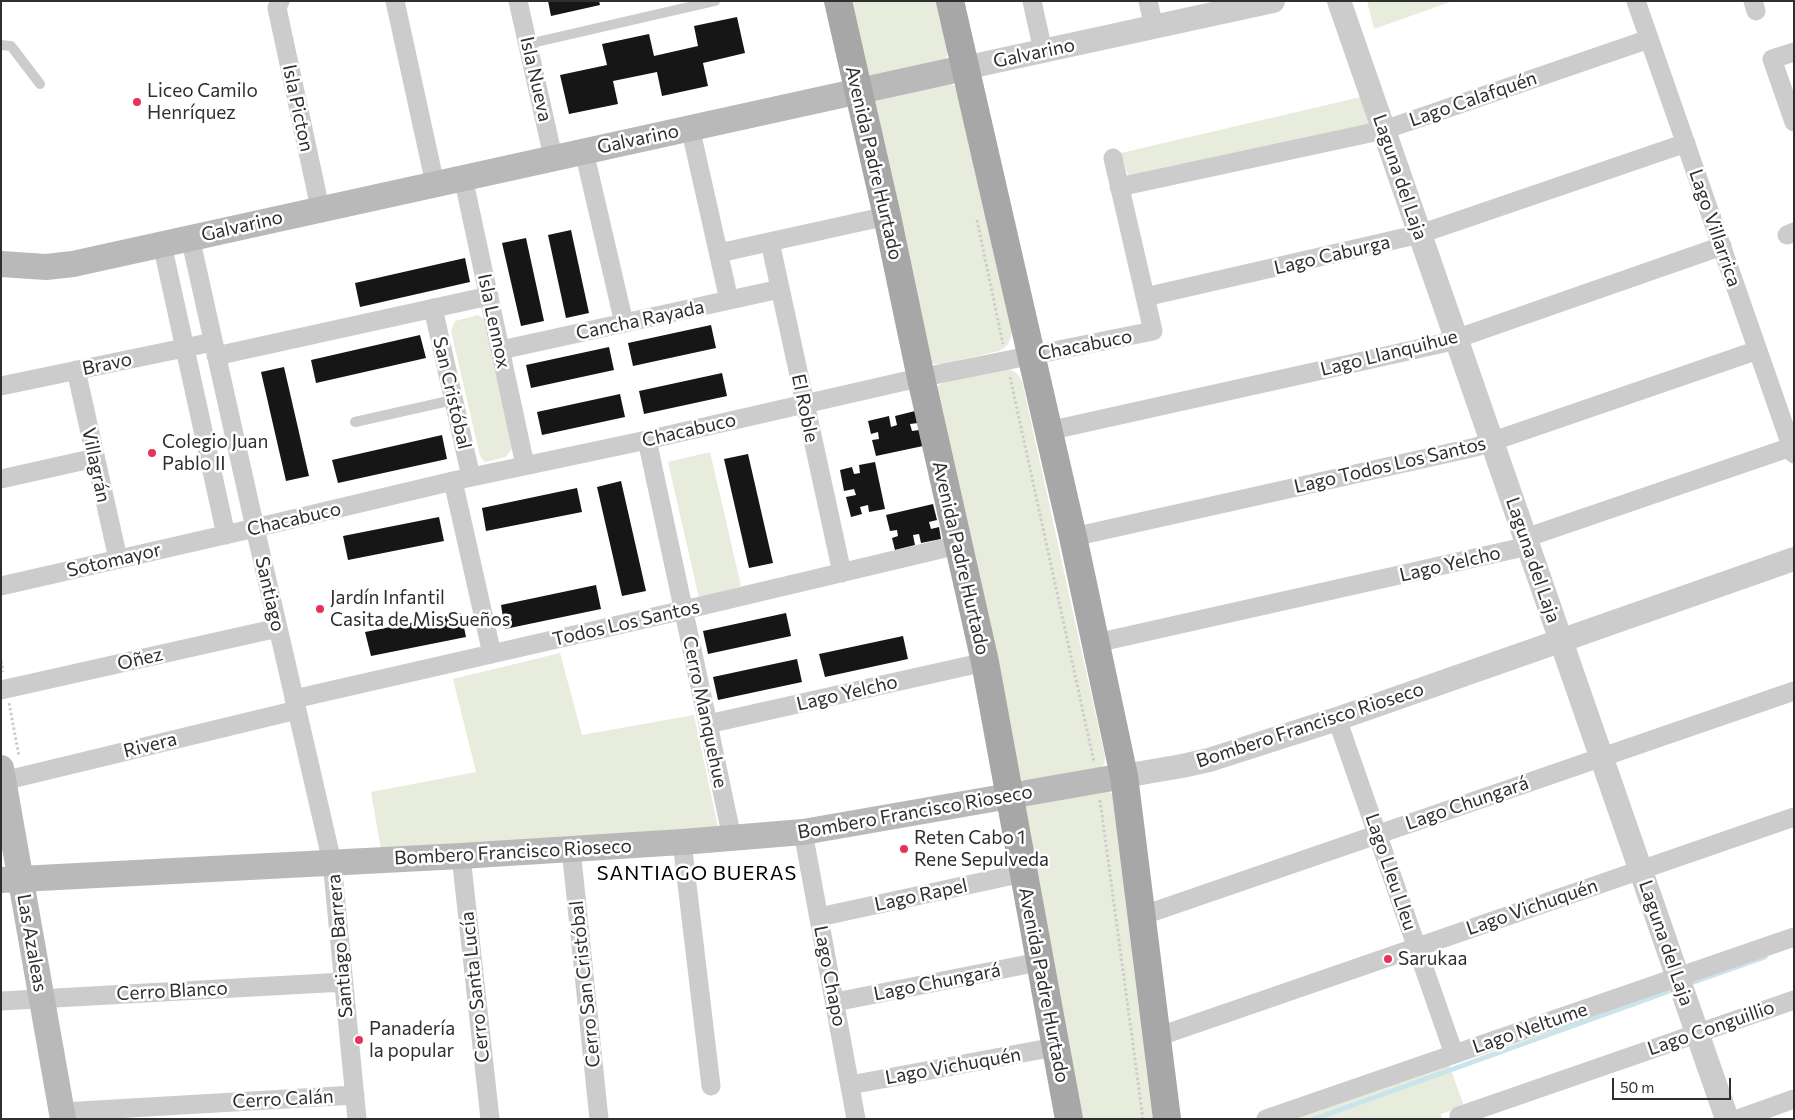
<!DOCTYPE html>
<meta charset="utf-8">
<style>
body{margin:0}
#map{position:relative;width:1795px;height:1120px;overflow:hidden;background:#fff;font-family:Commissioner,sans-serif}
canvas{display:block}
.frame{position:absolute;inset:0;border:2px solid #2f2f2f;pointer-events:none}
.scale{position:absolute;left:1612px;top:1078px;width:119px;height:22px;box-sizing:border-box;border:2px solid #2f2f2f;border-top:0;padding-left:6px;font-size:15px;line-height:18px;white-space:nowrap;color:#2f2f2f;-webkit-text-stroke:4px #fff;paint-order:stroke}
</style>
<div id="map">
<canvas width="1795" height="1120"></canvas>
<div class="frame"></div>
<div class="scale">50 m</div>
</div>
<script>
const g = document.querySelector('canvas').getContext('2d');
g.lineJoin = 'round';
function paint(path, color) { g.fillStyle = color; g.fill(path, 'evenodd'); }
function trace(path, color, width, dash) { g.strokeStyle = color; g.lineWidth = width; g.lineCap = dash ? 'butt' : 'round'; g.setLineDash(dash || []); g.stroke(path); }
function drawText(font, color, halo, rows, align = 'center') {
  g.font = font + ' Commissioner,sans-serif'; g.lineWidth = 5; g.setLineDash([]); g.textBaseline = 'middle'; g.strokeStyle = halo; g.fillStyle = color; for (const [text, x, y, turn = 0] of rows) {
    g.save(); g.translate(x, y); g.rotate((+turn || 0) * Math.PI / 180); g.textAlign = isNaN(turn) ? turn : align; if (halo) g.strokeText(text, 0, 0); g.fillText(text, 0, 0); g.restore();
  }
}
paint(new Path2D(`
 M847,1H939L949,48L946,58L941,64L871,76L865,72Z
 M1367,1H1453L1374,29Z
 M948,81L956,87L1012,332C1010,342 1008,347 999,351L942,364H934L928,359L874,100Z
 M1361,97L1374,126L1129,178L1121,153Z
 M478,315L484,319L513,447L506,457L485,462L480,456L451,331L455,321Z
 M1006,369C1015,370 1018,373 1022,381L1105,757L1104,764L1100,769L1024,781L1017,777L935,394L937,386L945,382Z
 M710,452L741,586L699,598L668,462Z
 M560,653L582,735L694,715L718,827L381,850L371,792L476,772L453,679Z
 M1110,791L1114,798L1116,806L1153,1119H1080L1025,803Z
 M1449,1064L1464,1106L1441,1114L1442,1119H1290Z`), '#e8ecdd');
trace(new Path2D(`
 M1694,982L1765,957
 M1314,1119L1667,992`), '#cae4ec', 5);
paint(new Path2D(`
 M548,1H599L600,5L551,16Z
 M737,17L745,53L703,63L708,86L662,96L657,72L613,81L618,104L569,114L560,75L607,65L602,44L649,34L654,56L698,46L694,26Z
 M571,230L589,313L566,318L548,235Z
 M526,238L544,321L521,326L502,243Z
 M465,258L470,282L360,307L355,283Z
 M711,325L716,348L633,366L628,343Z
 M420,335L426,358L316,383L311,360Z
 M609,347L614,370L531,388L526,365Z
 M284,367L309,476L286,481L261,372Z
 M722,373L727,396L644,414L639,391Z
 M620,394L625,417L542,435L537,412Z
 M915,411L918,423L910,424L912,431L919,430L923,446L876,456L872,440L879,439L878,432L871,434L868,421L889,416L891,427L897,425L895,416Z
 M442,435L447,459L338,483L332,460Z
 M748,454L773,563L749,568L724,459Z
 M875,462L885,509L869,512L868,505L860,507L862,514L851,517L846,497L856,495L854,489L844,491L840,470L852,467L854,474L860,473L859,465Z
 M621,481L646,591L622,596L597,487Z
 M577,488L582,512L486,531L482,508Z
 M933,504L937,520L929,522L931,529L939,527L941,539L921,543L919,534L913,535L915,545L895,550L892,538L898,536L897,530L890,531L886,515Z
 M439,517L444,541L348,560L343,536Z
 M596,585L601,609L505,629L501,605Z
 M461,613L466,637L371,656L365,632Z
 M786,613L791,636L708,654L703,631Z
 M903,636L908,659L825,677L819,654Z
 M797,659L802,682L718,700L713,677Z`), '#161616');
trace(new Path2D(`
 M977,220L1003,344
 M1010,377L1094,762
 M1,661L3,672
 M9,703L19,756
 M1100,800L1143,1119`), '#ccc', 3, [2.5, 2.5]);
trace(new Path2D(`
 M528,44L715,1
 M1,45L11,46L40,84
 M355,422L453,400`), '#ccc', 10);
trace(new Path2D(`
 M280,1L277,8L320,208
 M395,1L435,184
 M518,1L553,157
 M1032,1L1043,51
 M1148,1L1154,27
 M1636,1L1794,454
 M1753,1L1756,11
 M1794,52L1772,59L1794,122
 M690,127L729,300
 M584,151L624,323
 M463,177L525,465
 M1119,187L1384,130L1649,39
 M1787,235L1794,232
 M190,237L255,528L332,862L357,1119
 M770,242L842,573
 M162,244L226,535
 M719,253L887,216
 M1145,297L1420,234L1686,143
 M433,308L471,477
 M501,350L780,289
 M216,356L489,296
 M76,370L118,559
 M1,386L213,342
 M1048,431L1444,343L1722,246
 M647,440L708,724L732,838
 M1,479L95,458
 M453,481L492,654
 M1073,537L1476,447L1758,350
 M1,586L255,528L453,481L647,440L914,379L1153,331L1113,158
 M1096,643L1524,547L1534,535L1791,447
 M1,690L278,628
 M294,699L684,610L958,545
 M1337,719L1454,1054
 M708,724L985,662
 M3,781L297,710
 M803,832L856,1119
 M682,842L711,1086
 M571,849L599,1119
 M461,856L490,1119
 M1141,916L1794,691
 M819,917L1023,873
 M1,1001L344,982
 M835,1002L1039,962
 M1157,1037L1794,817
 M850,1085L1055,1047
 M62,1112L355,1095
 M1266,1119L1794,937
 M1460,1119L1459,1116L1794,1000
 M1738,1119L1794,1099`), '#ccc', 19);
trace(new Path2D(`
 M1339,1L1727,1119
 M964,68L1273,1
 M1124,776L1182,766L1209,760L1337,719L1794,559`), '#ccc', 24);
trace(new Path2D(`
 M1,264L46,267L73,264L964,68
 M1,768L63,1119
 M1,880L461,856L682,842L803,832L1124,776`), '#b9b9b9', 26);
trace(new Path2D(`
 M838,1L887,216L921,378L985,662L1069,1119
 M950,1L1073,537L1124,776L1167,1119`), '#a7a7a7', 28);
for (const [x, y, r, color] of [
 [137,102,5,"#e5335a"],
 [152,453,5,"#e5335a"],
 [320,609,5,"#e5335a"],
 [904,849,5,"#e5335a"],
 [1388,959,5,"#e5335a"],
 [359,1040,5,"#e5335a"]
]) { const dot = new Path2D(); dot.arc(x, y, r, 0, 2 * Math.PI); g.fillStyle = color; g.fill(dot); trace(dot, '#fff', 2); }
drawText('19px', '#2f2f2f', '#fff', [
 ["Galvarino",1034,53,-12],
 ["Isla Nueva",536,79,77],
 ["Lago Calafquén",1473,99,-19],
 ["Isla Picton",298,108,78],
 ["Galvarino",638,139,-12],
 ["Avenida Padre Hurtado",874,163,77],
 ["Laguna del Laja",1400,177,71],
 ["Galvarino",242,226,-13],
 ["Lago Villarrica",1715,228,71],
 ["Lago Caburga",1332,255,-13],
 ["Cancha Rayada",640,320,-12],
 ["Isla Lennox",494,321,78],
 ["Chacabuco",1085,345,-11],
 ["Lago Llanquihue",1389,353,-14],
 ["Bravo",107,364,-12],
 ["San Cristóbal",452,393,77],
 ["El Roble",805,408,78],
 ["Chacabuco",689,430,-13],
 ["Villagrán",96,465,78],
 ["Lago Todos Los Santos",1390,465,-13],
 ["Chacabuco",294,519,-13],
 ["Avenida Padre Hurtado",961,558,77],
 ["Sotomayor",114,560,-13],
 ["Laguna del Laja",1533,560,71],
 ["Lago Yelcho",1450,564,-13],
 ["Santiago",270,594,77],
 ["Todos Los Santos",626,623,-13],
 ["Oñez",140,659,-13],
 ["Lago Yelcho",847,693,-13],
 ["Cerro Manquehue",705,712,78],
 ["Bombero Francisco Rioseco",1310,725,-18],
 ["Rivera",150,745,-14],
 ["Lago Chungará",1467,803,-19],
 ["Bombero Francisco Rioseco",915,812,-10],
 ["Bombero Francisco Rioseco",513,852,-3],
 ["Lago Lleu Lleu",1391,872,71],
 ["Lago Rapel",921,895,-12],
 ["Lago Vichuquén",1532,907,-19],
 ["Las Azaleas",32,943,80],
 ["Laguna del Laja",1666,943,71],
 ["Santiago Barrera",340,946,-95],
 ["Lago Chapo",830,976,79],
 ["Lago Chungará",937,982,-11],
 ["Cerro San Cristóbal",585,984,-96],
 ["Avenida Padre Hurtado",1044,985,79],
 ["Cerro Santa Lucía",475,987,-96],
 ["Cerro Blanco",172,991,-3],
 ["Lago Neltume",1530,1028,-19],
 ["Lago Conguillio",1711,1028,-19],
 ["Lago Vichuquén",953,1066,-10],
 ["Cerro Calán",283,1099,-3]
]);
drawText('19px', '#2f2f2f', '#fff', [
 ["Liceo Camilo",147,91],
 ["Henríquez",147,113],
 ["Colegio Juan",162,442],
 ["Pablo II",162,464],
 ["Jardín Infantil",330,598],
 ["Casita de Mis Sueños",330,620],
 ["Reten Cabo 1",914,838],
 ["Rene Sepulveda",914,860],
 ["Sarukaa",1398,959],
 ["Panadería",369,1029],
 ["la popular",369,1051]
], 'left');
g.letterSpacing = '1px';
drawText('20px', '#000', '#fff', [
 ["SANTIAGO BUERAS",697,873]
]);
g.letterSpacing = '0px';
</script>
